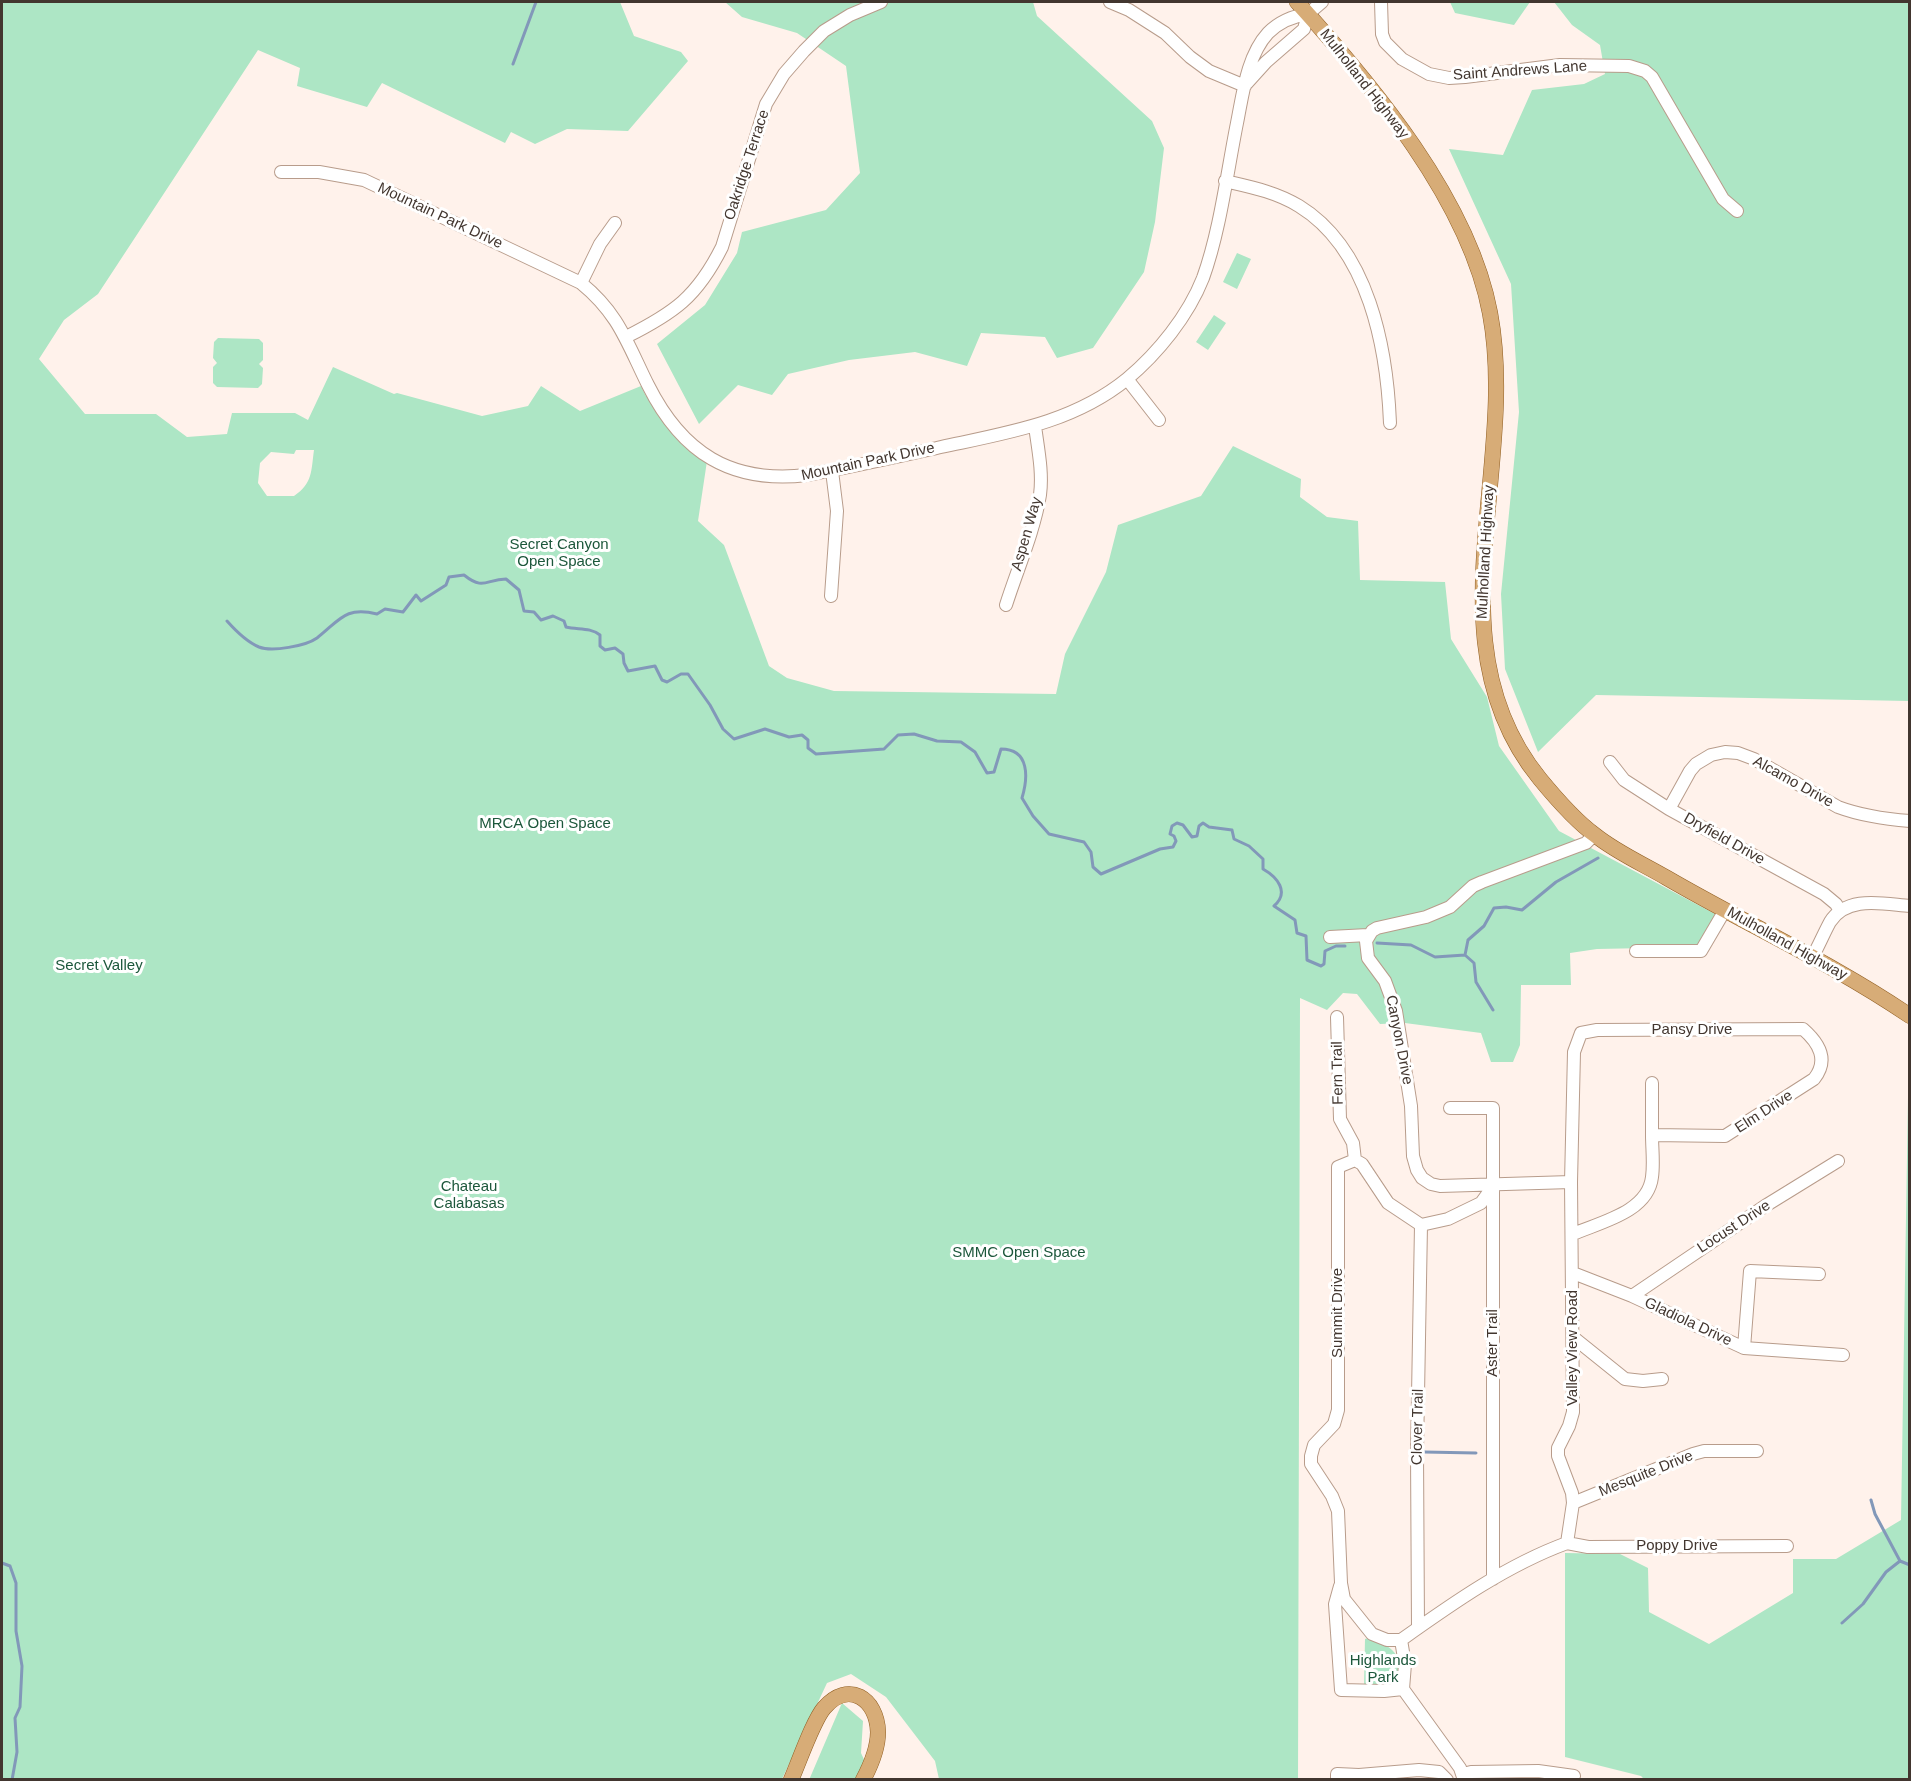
<!DOCTYPE html>
<style>
body{margin:0}
#map{position:relative;width:1911px;height:1781px;overflow:hidden;background:#fff2eb;font-family:Helvetica,sans-serif}
canvas{display:block}
.frame{position:absolute;inset:0;border:3px solid #42362f;pointer-events:none}
</style>
<div id="map">
<canvas width="1911" height="1781"></canvas>
<div class="frame"></div>
</div>
<script>
const g = document.querySelector('canvas').getContext('2d');
g.lineJoin = 'round';
function paint(path, color) { g.fillStyle = color; g.fill(path, 'evenodd'); }
function trace(path, color, width, dash) { g.strokeStyle = color; g.lineWidth = width; g.lineCap = dash ? 'butt' : 'round'; g.setLineDash(dash || []); g.stroke(path); }
function drawText(font, color, halo, rows, align = 'center') {
  g.font = font + ' Helvetica,sans-serif'; g.lineWidth = 6; g.setLineDash([]); g.textBaseline = 'middle'; g.strokeStyle = halo; g.fillStyle = color; for (const [text, x, y, turn = 0] of rows) {
    g.save(); g.translate(x, y); g.rotate((+turn || 0) * Math.PI / 180); g.textAlign = isNaN(turn) ? turn : align; if (halo) g.strokeText(text, 0, 0); g.fillText(text, 0, 0); g.restore();
  }
}
paint(new Path2D(`
 M2,2H620L634,36L681,52L688,61L628,131L567,129L535,144L511,132L505,143L382,83L367,107L297,86L300,68L258,50L98,294L64,320L39,359L85,414H156L187,437L227,434L232,413H295L308,420L333,367L394,394L397,393L482,416L528,406L541,386L580,411L641,386L646,396L654,392L707,461L698,521L724,545L769,666L787,678L834,691L1056,694L1065,654L1106,572L1118,525L1201,496L1233,446L1301,479L1300,497L1327,517L1358,521L1360,580L1445,582L1451,639L1487,697L1499,746L1559,831L1715,914L1702,941L1697,947L1597,949L1570,953L1571,985H1521L1520,1045L1513,1062H1491L1481,1033L1405,1023L1380,1024L1357,994L1343,993L1327,1010L1300,998L1298,1779H939L935,1761L886,1697L851,1674L827,1683L782,1779L2,1780ZM296,450H314C311,471 313,483 294,496H267L258,483L260,463L271,452L294,454Z
 M725,2H1033L1037,16L1152,121L1164,148L1155,222L1144,272L1093,348L1057,358L1045,337L981,333L967,366L915,352L849,360L788,374L772,395L738,385L699,424L657,344L705,305L737,253L742,232L826,210L860,173L846,66L797,33L742,17Z
 M1450,2H1530L1514,25L1455,13Z
 M1554,2H1909V701L1596,695L1538,752L1505,669L1501,594L1519,412L1511,284L1449,149L1503,155L1532,90L1584,84L1605,74L1600,45L1572,25Z
 M1237,253L1251,259L1237,289L1223,282Z
 M1214,315L1226,323L1208,350L1196,342Z
 M218,338L259,339L263,343V360L259,364L263,368L262,384L258,388L217,387L213,383V367L217,363L213,358L214,342Z
 M1909,1036V1779H1644L1641,1776L1565,1757V1553L1620,1554L1648,1568L1649,1612L1709,1644L1793,1593V1559H1836L1901,1520Z
 M1371,1637C1387,1645 1403,1653 1400,1673C1399,1680 1399,1682 1394,1687H1364L1365,1639Z
 M842,1703L863,1721L861,1753L873,1779L809,1780Z`), '#ade6c5');
trace(new Path2D(`
 M513,64L536,2
 M227,621C235,630 247,642 259,647C272,652 306,646 317,638C340,620 345,606 377,614L385,609L403,612L416,595L421,601L446,585L449,577L464,575C484,591 486,579 506,579L519,590L524,611L534,612L541,620L553,616L564,621L566,627C578,630 590,627 600,635V646L605,650L615,648L623,654L624,663L628,671L655,666L662,680L667,682L681,674H688L710,705L723,729L734,739L765,729L789,737L802,735L808,740V748L816,754L884,749L898,735L914,734L937,741L961,742L975,752L987,773L994,772L1001,749C1030,749 1028,778 1022,798L1033,816L1049,834L1084,842L1091,852L1093,867L1101,874L1160,849L1173,847L1176,841L1174,836L1170,834L1172,826L1177,823L1183,825L1192,837L1197,836L1199,826L1203,823L1209,827L1232,830L1234,839L1249,846L1263,859V869C1277,877 1290,892 1274,906L1295,920L1297,933L1306,936L1307,960L1321,966L1324,964L1325,951L1336,946H1345
 M1377,943L1411,945L1435,957L1465,955L1468,940L1484,926L1494,908L1506,907L1522,910L1556,882L1598,858
 M1465,955L1474,963L1476,982L1493,1010
 M1424,1452L1476,1453
 M1871,1500L1875,1514L1900,1561L1910,1565
 M2,1563L10,1566L16,1583V1631L22,1666L20,1707L15,1718L17,1752L12,1780
 M1842,1623L1863,1604L1886,1572L1900,1561`), '#8298b9', 3);
const minor = new Path2D(`
 M1110,2L1129,10L1165,33L1190,57L1209,71L1245,86
 M1381,2L1382,34L1385,42L1402,59L1429,74L1449,78L1465,77L1560,65L1629,66L1645,71L1652,77L1723,199L1737,211
 M1308,14L1322,2
 M1247,83L1266,62L1304,29L1308,14
 M281,172H319L364,180L581,283C619,314 627,343 648,385C682,453 731,484 807,475C852,467 896,457 941,447C1006,433 1073,423 1127,379C1158,353 1188,316 1203,278C1220,231 1227,173 1237,123C1243,93 1247,56 1268,33C1279,22 1293,16 1308,14
 M1225,181C1251,187 1276,192 1299,206C1369,249 1387,348 1390,423
 M581,283L600,244L615,223
 M626,337C674,313 697,297 722,247L766,104L784,74L804,51L824,31L850,15L881,2
 M1127,379L1159,420
 M831,596L837,511L832,471
 M1006,605C1017,570 1034,532 1040,495C1043,472 1038,449 1035,426
 M1610,762L1624,780L1669,809L1824,894L1836,904L1840,911
 M1669,809L1690,771L1696,764L1711,755L1725,752L1738,753L1754,759L1838,807C1862,816 1884,819 1910,821
 M1330,937L1368,935
 M1636,951H1701L1725,910
 M1813,956C1819,945 1824,933 1830,922C1847,895 1883,904 1910,906
 M1337,1017L1340,1119L1353,1143L1355,1160
 M1652,1083V1135
 M1450,1108H1493V1579
 M1571,1182L1440,1186L1431,1184L1422,1178L1417,1170L1413,1156L1411,1106L1396,1011L1385,981L1368,958L1366,941L1372,931L1377,928L1426,917L1450,907L1473,886L1482,882L1586,843L1594,835
 M1494,1185L1481,1203L1448,1219L1421,1225L1388,1203L1362,1164L1355,1160L1338,1167V1410L1334,1424L1314,1445L1311,1456V1464L1332,1496L1338,1511L1341,1583L1344,1599L1372,1634L1387,1640H1401C1453,1603 1507,1565 1567,1543
 M1573,1273L1632,1296L1744,1348L1843,1355
 M1632,1296L1765,1206L1838,1161
 M1574,1338L1625,1379L1643,1381L1662,1379
 M1744,1348L1750,1271L1819,1274
 M1573,1503L1693,1454L1704,1451H1757
 M1567,1543L1573,1503L1572,1493L1558,1456V1448L1569,1426L1573,1412L1571,1182L1574,1052L1581,1033L1597,1030L1803,1029C1819,1043 1829,1060 1814,1079L1725,1136L1652,1135C1652,1149 1654,1163 1652,1177C1648,1212 1601,1222 1573,1234
 M1567,1543L1588,1547L1787,1546
 M1340,1586L1335,1604L1341,1690L1384,1691L1403,1689
 M1418,1628L1417,1452L1421,1225
 M1401,1640L1405,1664L1403,1689L1460,1768L1464,1780
 M1463,1774L1471,1772L1538,1771L1574,1776
 M1337,1780V1774L1359,1775L1419,1770L1439,1772L1447,1780`);
const major = new Path2D(`
 M1297,2C1372,85 1469,200 1490,313C1519,468 1429,643 1540,779C1554,796 1577,822 1595,835C1616,852 1643,864 1667,878C1748,925 1832,963 1910,1016
 M791,1780C799,1762 813,1721 824,1708C848,1680 877,1698 878,1732C878,1749 871,1765 863,1780`);
trace(minor, '#b89c8b', 14);
trace(major, '#915f23', 16);
trace(minor, '#fff', 12);
trace(major, '#d7ac77', 15);
drawText('15px', '#42362f', '#fff', [
 ["Saint Andrews Lane",1520,71,-4],
 ["Mulholland Highway",1364,84,52],
 ["Oakridge Terrace",747,165,-72],
 ["Mountain Park Drive",440,216,25],
 ["Mountain Park Drive",868,462,-12],
 ["Aspen Way",1027,534,-74],
 ["Mulholland Highway",1486,552,-87],
 ["Alcamo Drive",1793,782,29],
 ["Dryfield Drive",1724,839,29],
 ["Mulholland Highway",1787,944,29],
 ["Pansy Drive",1692,1030],
 ["Canyon Drive",1399,1040,79],
 ["Fern Trail",1338,1073,-91],
 ["Elm Drive",1764,1112,-33],
 ["Locust Drive",1734,1227,-33],
 ["Summit Drive",1338,1313,-90],
 ["Gladiola Drive",1688,1322,25],
 ["Aster Trail",1493,1343,-90],
 ["Valley View Road",1573,1348,-90],
 ["Clover Trail",1418,1427,-89],
 ["Mesquite Drive",1646,1474,-22],
 ["Poppy Drive",1677,1546]
]);
drawText('15px', '#1c573b', '#fff', [
 ["Secret Canyon",559,545],
 ["Open Space",559,562],
 ["MRCA Open Space",545,824],
 ["Secret Valley",99,966],
 ["Chateau",469,1187],
 ["Calabasas",469,1204],
 ["SMMC Open Space",1019,1253],
 ["Highlands",1383,1661],
 ["Park",1383,1678]
]);
</script>
